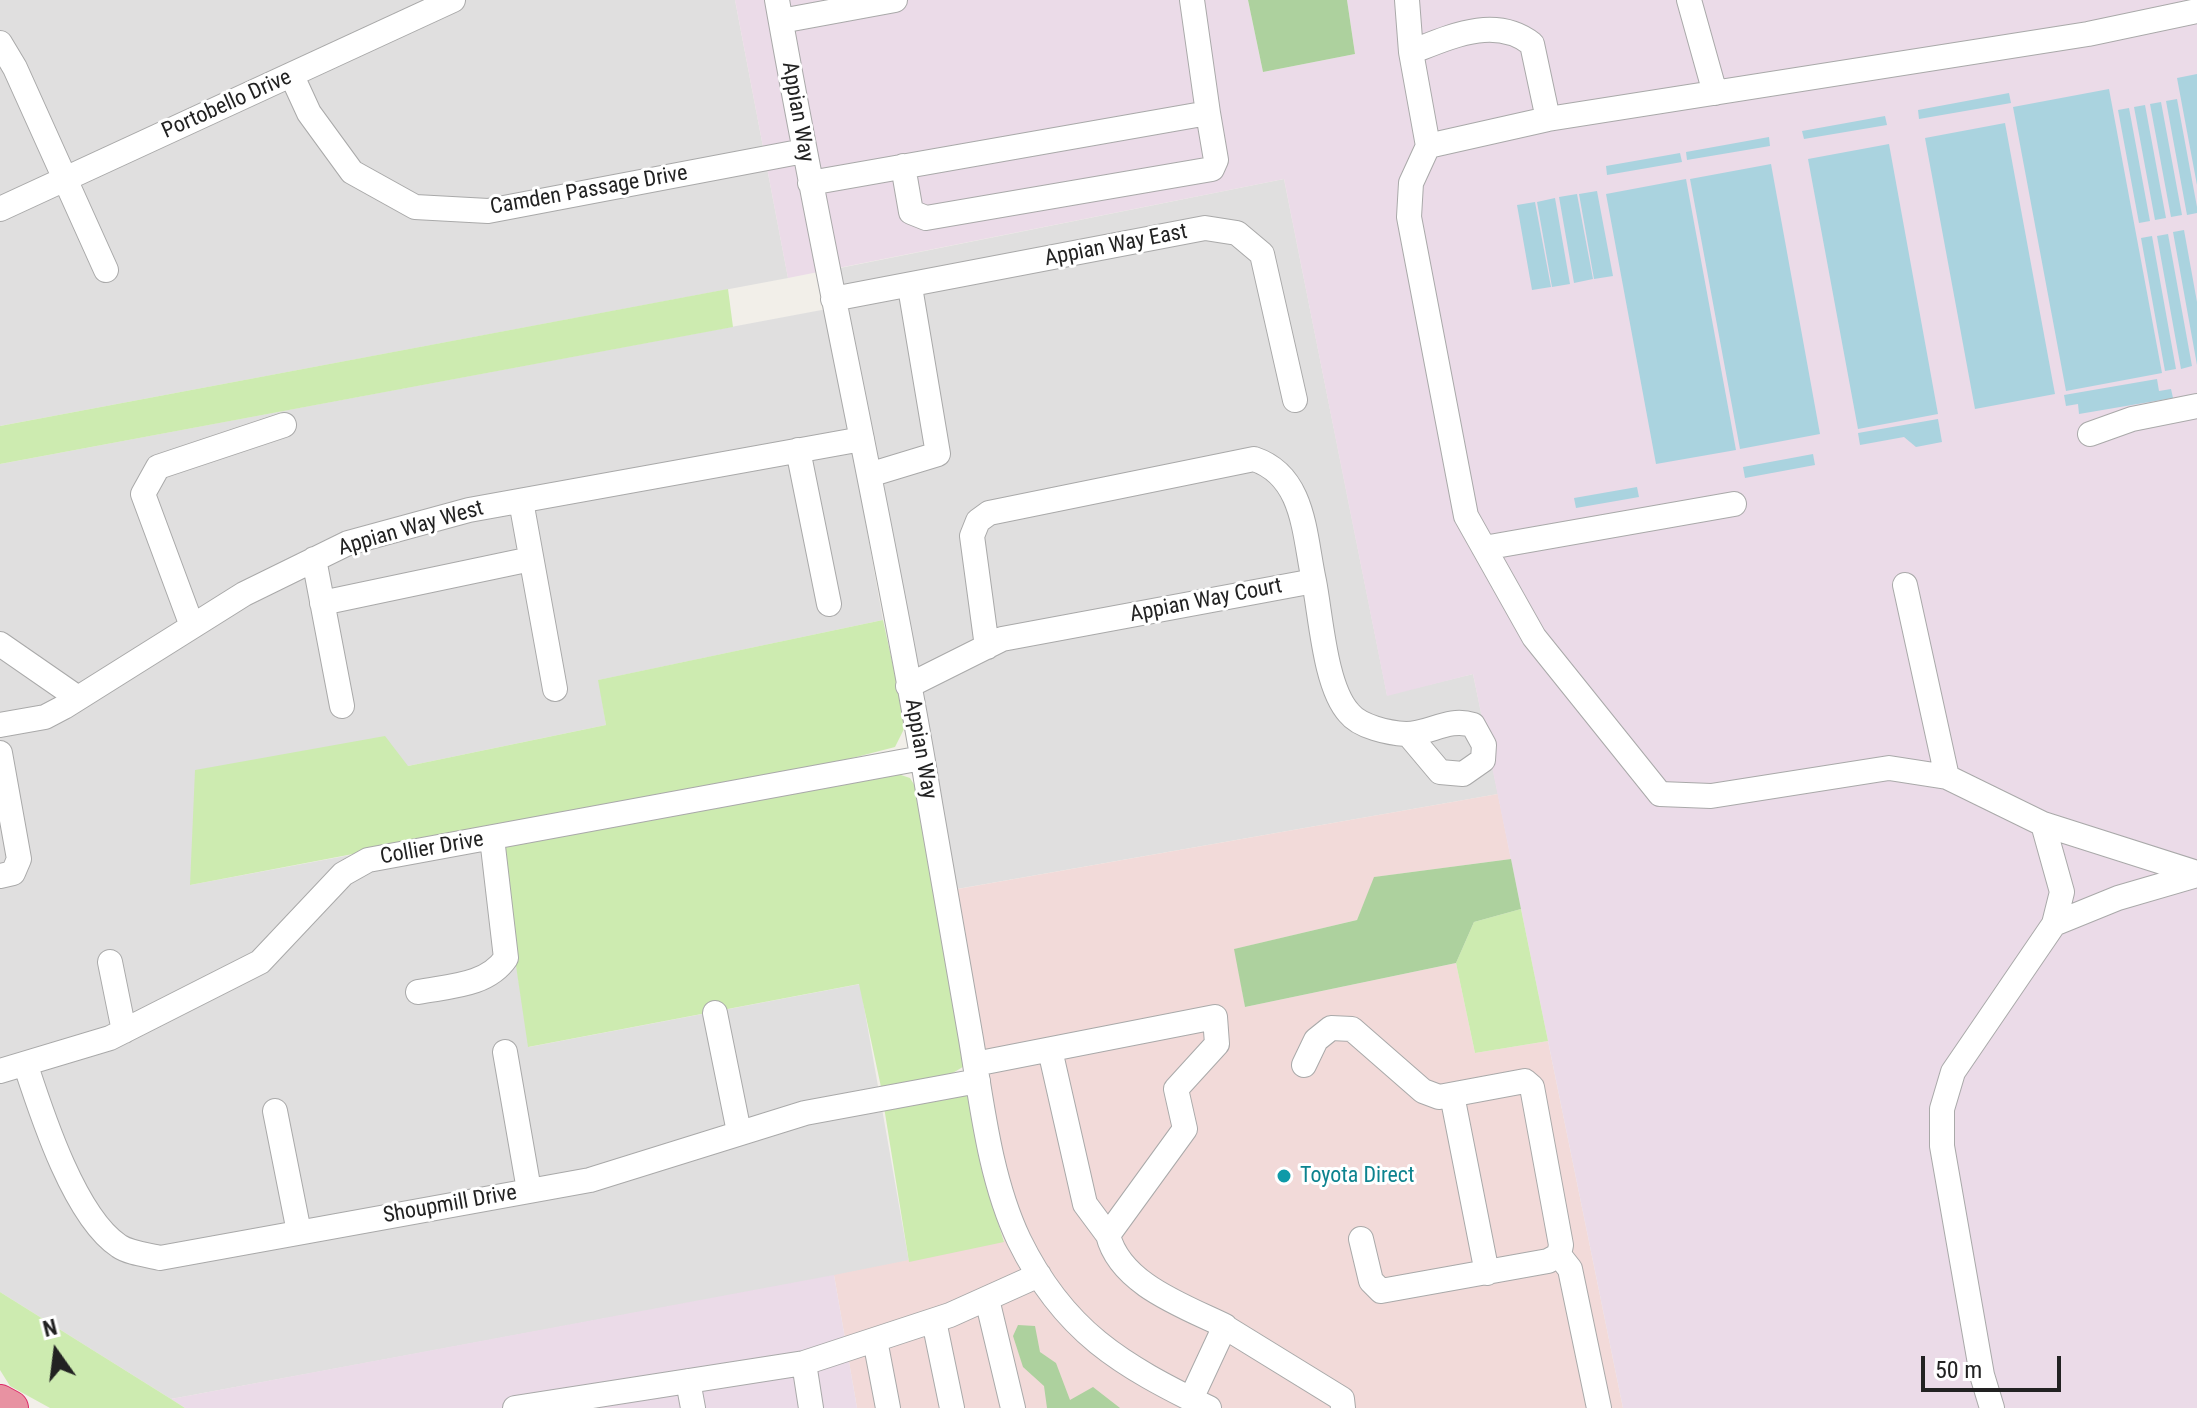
<!DOCTYPE html>
<style>
body{margin:0}
#map{position:relative;width:2197px;height:1408px;overflow:hidden;background:#f2efe9;font-family:"Roboto Condensed",sans-serif}
canvas{display:block}
.north{position:absolute;left:16px;top:1312px;width:80px;height:80px;-webkit-text-stroke:6px #fff;paint-order:stroke;rotate:346deg;font-size:22px;font-weight:700;line-height:32px;text-align:center;color:#222}
.north::after{content:'';display:block;margin:auto;width:28px;height:36px;background:#222;clip-path:polygon(50% 0,100% 100%,50% 72%,0 100%)}
.scale{position:absolute;left:1921px;top:1356px;width:140px;height:36px;box-sizing:border-box;border:4px solid #222;border-top:0;padding-left:10px;font-size:24px;line-height:28px;white-space:nowrap;color:#222;-webkit-text-stroke:6px #fff;paint-order:stroke}
</style>
<div id="map">
<canvas width="2197" height="1408"></canvas>
<div class="north">N</div>
<div class="scale">50 m</div>
</div>
<script>
const g = document.querySelector('canvas').getContext('2d');
g.lineJoin = 'round';
function paint(path, color) { g.fillStyle = color; g.fill(path, 'evenodd'); }
function trace(path, color, width, dash) { g.strokeStyle = color; g.lineWidth = width; g.lineCap = dash ? 'butt' : 'round'; g.setLineDash(dash || []); g.stroke(path); }
function drawText(font, color, halo, rows, align = 'center') {
  g.font = font + ' "Roboto Condensed",sans-serif'; g.lineWidth = 6; g.setLineDash([]); g.textBaseline = 'middle'; g.strokeStyle = halo; g.fillStyle = color; for (const [text, x, y, turn = 0] of rows) {
    g.save(); g.translate(x, y); g.rotate((+turn || 0) * Math.PI / 180); g.textAlign = isNaN(turn) ? turn : align; if (halo) g.strokeText(text, 0, 0); g.fillText(text, 0, 0); g.restore();
  }
}
paint(new Path2D(`
 M0,0H735L788,278L0,426Z
 M1284,179L1387,695L1473,674L1498,794L957,889L840,268Z
 M827,309L883,620L599,680L606,725L408,766L190,885L495,828L529,1047L860,984L909,1262L171,1399L0,1292V464Z`), '#e0dfdf');
paint(new Path2D(`
 M1498,794L1511,859L1375,877L1357,920L1235,949L1245,1007L1456,963L1475,1053L1548,1041L1623,1408H857L834,1275L1004,1241L984,1177L935,893Z`), '#f2dad9');
paint(new Path2D(`
 M735,0H1248L1263,72L1355,54L1347,0H2197V1408H1623L1473,674L1387,696L1284,179L788,278Z
 M834,1275L857,1408H185L171,1399Z`), '#ebdbe8');
paint(new Path2D(`
 M728,289L733,327L0,464V426Z
 M883,620L906,725L895,747L837,762L190,885L195,770L385,736L408,766L606,725L598,680Z
 M898,774L910,778L918,791L966,1065L948,1076L881,1087L859,984L528,1047L498,844Z
 M1521,909L1548,1041L1475,1053L1456,963L1474,922Z
 M957,1093L971,1096L984,1177L1004,1242L909,1262L884,1107Z
 M0,1292L171,1399L185,1408H50L10,1386L0,1370Z`), '#cdebb0');
paint(new Path2D(`
 M1248,0H1347L1355,54L1263,72Z
 M1511,859L1521,909L1474,922L1456,963L1245,1007L1234,949L1357,920L1374,877Z
 M1018,1325L1035,1326L1040,1352L1056,1363L1070,1400L1093,1387L1120,1408H1047L1044,1386L1023,1367L1013,1336Z`), '#add19e');
paint(new Path2D(`
 M2197,74V185L2177,78Z
 M2109,89L2162,373L2066,391L2013,107Z
 M2009,93L2011,103L1919,119L1918,110Z
 M2177,99L2197,207V213L2187,215L2166,101Z
 M2161,102L2182,215L2171,217L2150,104Z
 M2145,105L2166,218L2155,220L2134,107Z
 M2129,108L2150,221L2139,223L2118,110Z
 M1885,116L1887,125L1804,139L1802,131Z
 M2005,123L2055,394L1975,409L1925,138Z
 M1769,137L1770,146L1687,160L1686,152Z
 M1889,144L1938,414L1858,429L1808,159Z
 M1680,153L1682,162L1607,175L1606,166Z
 M1771,164L1820,434L1740,449L1690,179Z
 M1686,179L1736,450L1656,464L1606,194Z
 M1597,191L1613,276L1594,279L1579,194Z
 M1577,194L1593,279L1574,283L1559,197Z
 M1555,198L1570,284L1552,287L1537,202Z
 M1535,202L1551,287L1532,290L1517,205Z
 M2184,230L2197,302V365L2173,232Z
 M2168,234L2192,366L2181,369L2157,236Z
 M2152,236L2176,369L2165,371L2141,238Z
 M2157,379L2159,391L2171,389L2173,398L2079,414L2078,404L2066,406L2064,395Z
 M1938,419L1942,442L1916,447L1904,437L1860,445L1858,433Z
 M1813,454L1815,465L1745,478L1743,467Z
 M1637,487L1639,497L1576,508L1574,498Z`), '#aad3df');
const minor = new Path2D(`
 M777,0C822,257 880,511 924,767C939,858 955,949 971,1039C982,1105 990,1179 1019,1240C1064,1332 1121,1365 1209,1408
 M1407,0L1411,52L1428,146L1411,183L1409,217L1466,516L1534,637L1660,794L1711,796L1889,768L1947,777L2043,824L2197,873
 M1689,0L1715,93
 M781,21L895,0
 M0,43L15,68L106,270
 M1411,52C1450,37 1495,15 1532,44L1548,119
 M292,76L309,113L352,172L415,207L488,211L804,151
 M1428,146L1548,119L2088,34L2197,11
 M903,166L911,212L926,218L1212,169L1216,160L1208,113
 M810,183L1208,113L1192,0
 M0,209L453,0
 M833,299L1205,228L1237,233L1262,254L1295,400
 M2090,434L2132,419L2197,406
 M798,450L829,604
 M869,475L938,454L910,287
 M521,501L555,689
 M1484,548L1734,504
 M314,559L342,706
 M1905,585L1947,777
 M322,603L531,559
 M192,626L143,494L158,467L284,425
 M0,644L78,698
 M987,647L972,536L978,521L989,513L1254,459C1305,476 1304,535 1314,581
 M908,686L1002,639L1314,581C1321,617 1325,687 1349,713C1360,727 1389,733 1406,734C1430,734 1448,717 1473,725L1484,745L1483,760L1463,774L1440,772L1408,734
 M0,725L45,717L64,707L244,594L348,543L469,510L862,439
 M0,753L19,859L13,873L0,876
 M2054,924L2118,898L2197,875
 M110,962L124,1031
 M418,992C449,986 487,986 506,958L492,838
 M715,1013L739,1132
 M1050,1050L1085,1204L1108,1235
 M505,1052L529,1190
 M975,1064L1215,1017L1217,1044L1176,1089L1185,1129L1108,1235C1120,1284 1184,1306 1225,1326L1191,1399
 M1304,1065L1316,1040L1331,1028L1352,1029L1423,1091L1439,1097L1525,1081L1532,1087L1561,1245L1559,1255L1548,1261L1381,1291L1371,1281L1361,1239
 M26,1066C42,1115 75,1217 119,1246C129,1253 148,1255 160,1258L590,1180L805,1113L978,1081
 M0,1071L110,1038L260,962L343,874L368,860L922,758
 M1452,1095L1487,1273
 M275,1111L299,1232
 M1559,1255L1570,1269L1599,1408
 M987,1299L1013,1408
 M934,1321L952,1408
 M1225,1327L1342,1399L1343,1408
 M875,1340L888,1408
 M804,1363L811,1408
 M688,1381L693,1408
 M515,1408L804,1363L950,1315L1039,1275
 M1992,1408L1982,1375L1942,1146V1109L1953,1072L2054,924L2062,892L2043,824`);
const highway = new Path2D(`
 M0,1402L11,1408`);
trace(minor, '#a9a9a9', 26);
trace(highway, '#dc2a67', 36);
trace(minor, '#fff', 24);
trace(highway, '#e892a2', 34);
for (const [x, y, r, color] of [
 [1284,1176,8,"#0f9aa8"]
]) { const dot = new Path2D(); dot.arc(x, y, r, 0, 2 * Math.PI); g.fillStyle = color; g.fill(dot); trace(dot, '#fff', 3); }
drawText('22px', '#222', '#fff', [
 ["Portobello Drive",227,105,-24],
 ["Appian Way",797,112,80],
 ["Camden Passage Drive",589,191,-10],
 ["Appian Way East",1116,246,-11],
 ["Appian Way West",411,529,-16],
 ["Appian Way Court",1206,601,-11],
 ["Appian Way",920,749,80],
 ["Collier Drive",432,849,-10],
 ["Shoupmill Drive",450,1205,-10]
]);
drawText('22px', '#0d838f', '#fff', [
 ["Toyota Direct",1300,1176]
], 'left');
</script>
